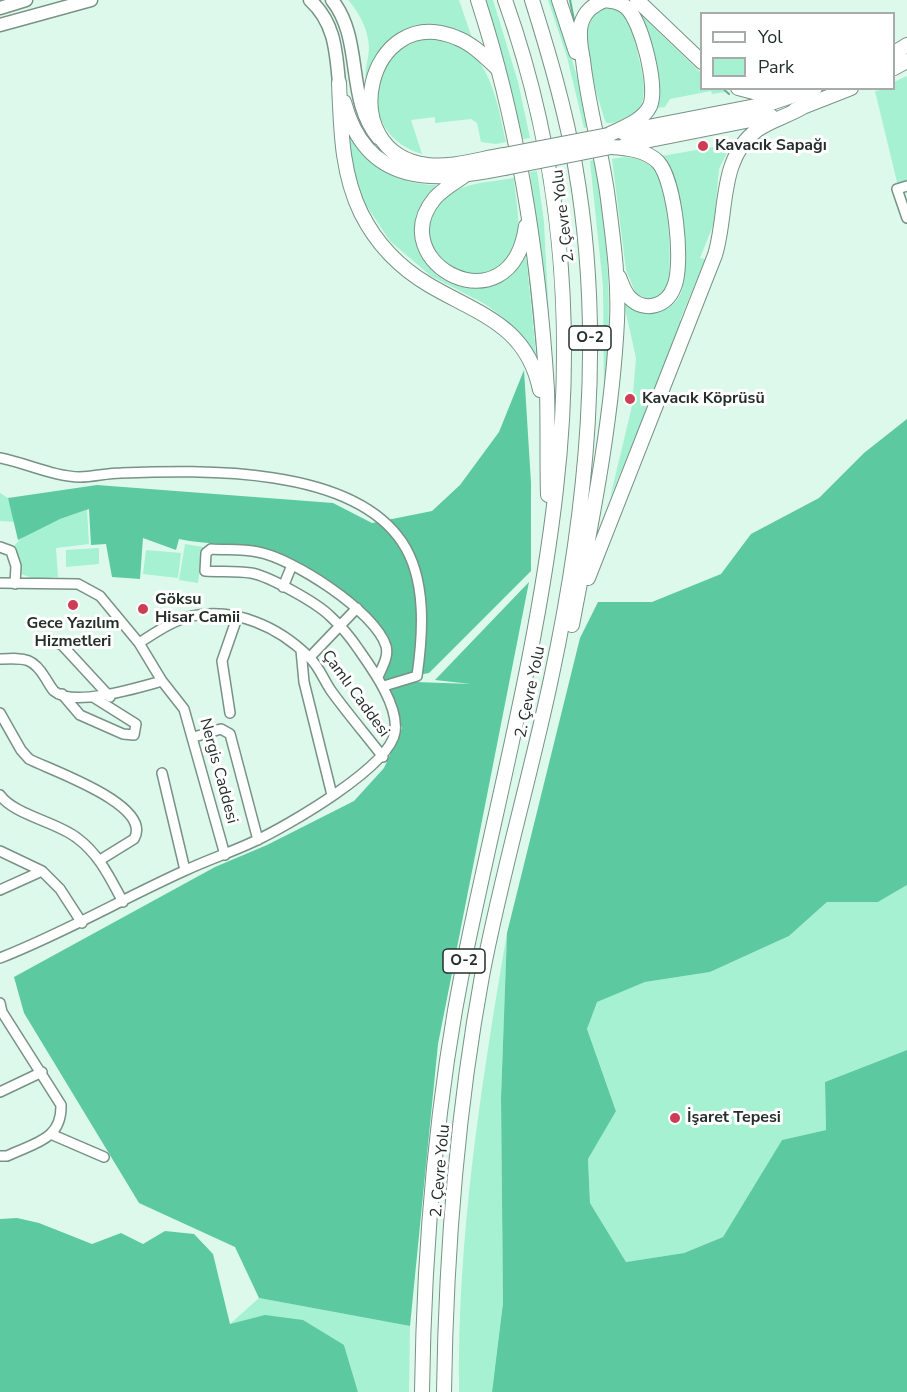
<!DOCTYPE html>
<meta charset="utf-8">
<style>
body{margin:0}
#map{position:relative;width:907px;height:1392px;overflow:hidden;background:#ddf9ec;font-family:"Nunito Sans",sans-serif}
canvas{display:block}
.legend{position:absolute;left:700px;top:12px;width:195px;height:78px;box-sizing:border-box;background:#fff;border:2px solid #a7acaa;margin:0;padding:8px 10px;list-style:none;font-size:18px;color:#242f2a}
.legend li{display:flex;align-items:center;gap:12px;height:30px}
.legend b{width:30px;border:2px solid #a7acaa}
</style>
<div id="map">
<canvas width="907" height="1392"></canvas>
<ul class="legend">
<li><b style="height:8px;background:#fff"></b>Yol</li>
<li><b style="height:16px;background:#a5f1d1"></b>Park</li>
</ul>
</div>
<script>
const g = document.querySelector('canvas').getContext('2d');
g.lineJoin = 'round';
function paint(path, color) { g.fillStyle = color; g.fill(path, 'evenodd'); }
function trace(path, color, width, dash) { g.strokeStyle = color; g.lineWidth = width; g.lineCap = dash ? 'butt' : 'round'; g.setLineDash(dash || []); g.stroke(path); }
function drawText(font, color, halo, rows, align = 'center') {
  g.font = font + ' "Nunito Sans",sans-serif'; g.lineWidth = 6; g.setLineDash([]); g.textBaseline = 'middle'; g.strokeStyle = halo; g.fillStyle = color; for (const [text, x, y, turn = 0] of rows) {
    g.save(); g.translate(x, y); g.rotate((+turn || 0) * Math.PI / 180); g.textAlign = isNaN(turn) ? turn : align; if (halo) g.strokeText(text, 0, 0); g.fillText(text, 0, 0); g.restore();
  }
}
paint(new Path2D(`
 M348,0H459L472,38C417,10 389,29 366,81C364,69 369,59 369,48C369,31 359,12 348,0Z
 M483,0H493L518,82L530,138L523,139Z
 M548,0H555L591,126L584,128L567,57Z
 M604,7C614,8 621,11 627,19C634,30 636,43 638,55C646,86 653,123 606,123C598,95 569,24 604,7Z
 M642,16L701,73L702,88L720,89L725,92L712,94L711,91L670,99L665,107L657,108C661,77 652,46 642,16Z
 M431,38C438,39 448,39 454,42C492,57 498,108 506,142L496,144L481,142L477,123L471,119L435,123V117L411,120L422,154C356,134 364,48 431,38Z
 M907,76V183L898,186L875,91L894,88V82Z
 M347,133C369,165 396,185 437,185C370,245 471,339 526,254L536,354L504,318L485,304L431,276L390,241L366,205L354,174Z
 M731,144L719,169L714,223L700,258L705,259L680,320L683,322L610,498L632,406L636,358L624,304C644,316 674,316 682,290C691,260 680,180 662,156Z
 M624,157C638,158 652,163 659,176C668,190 674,275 666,290C663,295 657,298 651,300L636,294L626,270L612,159Z
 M597,159C607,240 614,311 604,392L603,286L590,161Z
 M537,171L544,222L552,377L530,172Z
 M514,178C515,194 519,212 518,229C516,242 510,256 500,265C458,302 400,231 447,196C465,182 492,182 514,178Z
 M0,493L8,498L15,522L0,521Z
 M87,510L89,544L56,548L58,577L34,579L19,573L13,548C26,527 64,518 87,510Z
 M185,544L203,547L198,583L179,580Z
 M99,548V564L66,567V550Z
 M146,550L181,553L178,578L143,574Z
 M907,885V1050L825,1082L826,1130L782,1140L723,1237L684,1253L626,1262L590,1203L588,1159L616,1110L587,1029L596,1002L645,982L710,972L789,936L827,902H878Z
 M507,933L501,1098L503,1303L492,1392H459C457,1238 481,1085 507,933Z
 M259,1298L410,1326L409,1392H358L344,1345L230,1324Z`), '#a5f1d1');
paint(new Path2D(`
 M524,370L531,483V571L429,673L388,681L471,684L435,680L529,582L438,1044L410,1326L259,1298L235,1247L139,1203L24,1013L14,977L215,867L267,845L354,801L384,768L402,728L384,682L379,677L387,641C352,604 317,564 266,550C238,543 207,545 179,539L176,550L143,538L140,579L112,577L106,544L91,545L89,509L60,519L18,540L8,498L97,485L333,503L372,523L432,511L460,485L499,432Z
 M907,419V885L878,902H827L789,936L710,972L645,982L597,1002L587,1029L616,1111L588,1159L590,1203L626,1262L684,1253L723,1237L782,1140L826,1130L825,1082L907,1050V1392H492L503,1303L501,1098L507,933L580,638L598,602H652L721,574L751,534L819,498L864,453Z
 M17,1218L39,1223L92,1244L121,1233L143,1244L165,1231L194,1234L213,1254L230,1324L265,1315L303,1320L344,1345L358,1392H0V1219Z`), '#5cc9a1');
trace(new Path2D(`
 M570,0L575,25
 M582,8L590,0
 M722,88L729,94
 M345,124C368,166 394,183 443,183C367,249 482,339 527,248L539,367C514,314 474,304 427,277C373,245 350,184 345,124Z`), '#62b092', 2);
const minor = new Path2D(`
 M907,186L897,189L907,218
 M0,458C26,463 55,477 80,477C93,477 107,473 121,473C203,470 351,466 402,542C427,579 423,634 417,676L384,686
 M0,547L11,551L16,566L15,584
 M0,583L78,584L100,596L139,643L162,681L184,709L225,855
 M283,587L292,565
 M48,639L62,645L110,697
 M139,643C155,633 173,620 192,616C235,607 279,627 309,657C319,666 324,681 332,692C348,714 366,735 383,757
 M301,650L304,682L332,795
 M310,657L357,608
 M0,659C25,658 33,657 46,679C48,682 51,688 54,691C73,708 140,687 162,681
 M62,694L80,715L123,734L134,735L136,724L93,697
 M0,713L21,750L29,759C50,770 154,805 134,839L100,860
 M230,713L222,661L238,615
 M194,737L221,729L230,734L258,840
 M162,773L185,870
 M0,795C14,815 57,822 77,838C99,854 110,878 123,902
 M0,851L42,871L60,889L82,923
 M0,890L42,871
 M0,958C64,933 122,899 184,871C207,860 232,852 255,841C287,826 390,767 395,732C399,706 373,670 359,650C351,638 341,626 330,616C317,603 269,576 251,573C236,571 220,572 205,571L206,553L211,549C226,550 243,549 258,552C292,558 375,611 386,646C389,657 382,667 378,677
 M0,1003L2,1012L61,1105C62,1140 34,1143 7,1156H0
 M0,1092L42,1072
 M53,1135L104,1157`);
const major = new Path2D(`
 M310,0C335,23 336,51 339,83
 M332,0C364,40 345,99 378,138
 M0,8L26,0
 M0,25L91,0`);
const highway = new Path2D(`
 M478,0C519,126 539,258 547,390C548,425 547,460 548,495
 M559,0L576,52
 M637,0L702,62
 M894,53L907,45
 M497,68C485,57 473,44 457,38C367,0 332,153 427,165C452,168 479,159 504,155
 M894,68L907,61
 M339,83C341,127 341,172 361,213C376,243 400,268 429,285C478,314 527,325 540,390
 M738,88L761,94L787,92
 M344,102C367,188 435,182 505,168
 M795,110L851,88
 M622,132L771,103L815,88
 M625,145L771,116
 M611,147C627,148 646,150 658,162C675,180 684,265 674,287C667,306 645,313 630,298C624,292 622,284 619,277
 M464,176C454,183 443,189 435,198C381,263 511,332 526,226
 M588,578L715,255C728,213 718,159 757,130C771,120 788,116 803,107
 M572,625C591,524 612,423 617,321C619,280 613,239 608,199C602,152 588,107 583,60C581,49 578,36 581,24C585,11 593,5 605,0C613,1 620,2 627,8C642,23 658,86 650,106C643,121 622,128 608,135
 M422,1392C424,1249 436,1102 464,962C496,805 538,649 556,489C575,324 561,157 505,0
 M444,1392C446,1253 457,1112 482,976C501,876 530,778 551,679C587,511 605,335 575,165C565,108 549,54 532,0`);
trace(minor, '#789286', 12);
trace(major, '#789286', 15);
trace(highway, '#789286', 16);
trace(minor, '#fff', 9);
trace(major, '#fff', 12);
trace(highway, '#fff', 14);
const highwayBridge = new Path2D(`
 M504,155L608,135
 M505,168L611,147`);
trace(highwayBridge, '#789286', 16, []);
trace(highwayBridge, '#fff', 14);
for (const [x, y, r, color] of [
 [703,146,6,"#cd3d53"],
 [630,399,6,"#cd3d53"],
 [73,605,6,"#cd3d53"],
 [143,609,6,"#cd3d53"],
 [675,1118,6,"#cd3d53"]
]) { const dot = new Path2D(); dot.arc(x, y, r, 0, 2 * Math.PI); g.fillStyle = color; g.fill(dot); trace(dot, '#fff', 2); }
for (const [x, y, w] of [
 [590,338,42],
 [464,961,42]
]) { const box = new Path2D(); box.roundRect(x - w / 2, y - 12, w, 24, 4.5); g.fillStyle = '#fff'; g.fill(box); trace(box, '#242f2a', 1.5); }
drawText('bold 15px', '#242f2a', null, [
 ["O-2",590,338],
 ["O-2",464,961]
]);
drawText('bold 16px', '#242f2a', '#fff', [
 ["Kavacık Sapağı",715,146],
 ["Kavacık Köprüsü",642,399],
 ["Göksu",155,600],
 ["Hisar Camii",155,618],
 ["Gece Yazılım",73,624,"center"],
 ["Hizmetleri",73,642,"center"],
 ["İşaret Tepesi",687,1118]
], 'left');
drawText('16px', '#242f2a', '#fff', [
 ["2. Çevre Yolu",564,216,-97],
 ["2. Çevre Yolu",531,692,-78],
 ["Çamlı Caddesi",355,694,54],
 ["Nergis Caddesi",218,771,75],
 ["2. Çevre Yolu",441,1171,-85]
]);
</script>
